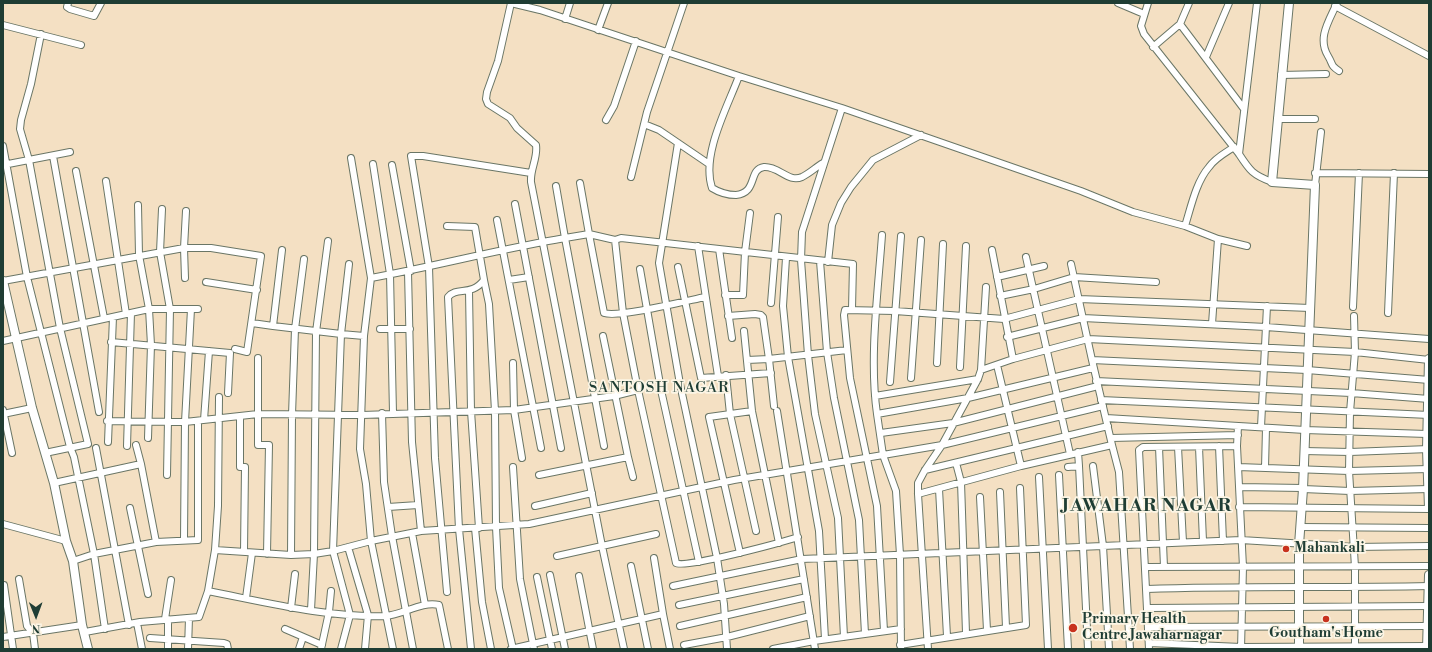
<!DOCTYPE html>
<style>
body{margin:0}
#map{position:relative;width:1432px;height:652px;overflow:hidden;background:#f4e0c3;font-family:"Libre Bodoni",serif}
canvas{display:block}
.frame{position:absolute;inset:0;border:4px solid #1f3d34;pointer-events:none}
.north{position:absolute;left:16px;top:596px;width:40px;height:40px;-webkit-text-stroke:3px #fcf5e5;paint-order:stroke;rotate:179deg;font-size:11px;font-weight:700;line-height:16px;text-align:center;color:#1f3d34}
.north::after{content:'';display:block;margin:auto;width:14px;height:18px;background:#1f3d34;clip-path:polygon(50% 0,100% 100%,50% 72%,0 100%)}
</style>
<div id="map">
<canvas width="1432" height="652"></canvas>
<div class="frame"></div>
<div class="north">N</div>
</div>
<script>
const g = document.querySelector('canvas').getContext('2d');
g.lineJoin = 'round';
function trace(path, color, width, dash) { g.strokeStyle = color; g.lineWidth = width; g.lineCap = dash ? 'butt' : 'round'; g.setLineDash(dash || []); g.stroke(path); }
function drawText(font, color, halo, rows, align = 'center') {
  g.font = font + ' "Libre Bodoni",serif'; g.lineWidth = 3.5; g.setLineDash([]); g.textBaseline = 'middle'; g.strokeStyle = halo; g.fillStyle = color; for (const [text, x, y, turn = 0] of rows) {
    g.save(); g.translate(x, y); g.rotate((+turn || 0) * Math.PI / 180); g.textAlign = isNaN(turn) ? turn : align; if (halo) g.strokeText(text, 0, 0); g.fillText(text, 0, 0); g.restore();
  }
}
const minor = new Path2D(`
 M68,3L67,7L70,9L94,16L101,3
 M511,3L540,10L739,76L842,108L1081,191L1133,212L1185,226C1191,207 1196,182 1209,167C1215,158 1225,153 1234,147
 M511,3L498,61L487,92L486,99L488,104L510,118L517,128L536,145C538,158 530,169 531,182L602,546L624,649
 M1118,3L1144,14
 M1148,3L1141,26L1144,34L1239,154C1250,171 1253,175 1272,182
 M1337,3C1329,21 1317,38 1328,56C1333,64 1330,65 1339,71
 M1335,6L1429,56
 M565,19L570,3
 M1180,24L1244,109
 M3,25L81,45
 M598,30L608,3
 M41,34L31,84L21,120L20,129L29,160L60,328L88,444L45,453
 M1153,47L1180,24L1189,3
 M1206,57L1229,3
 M1281,75L1326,74
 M739,76C727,108 701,155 712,188C720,193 727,195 736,195C758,193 748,169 764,167C779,166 788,183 802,177C810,173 816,167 823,163
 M842,108L802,232L801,260L808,355L815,414L838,518L844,637
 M1277,119H1315
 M606,120L614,106L636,41
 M644,124L659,130L709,164
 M678,143L659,263L680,384L717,558L724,604L727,649
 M3,146L27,277L70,447L74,457L94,554L105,629
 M1239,154L1257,3
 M53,156L99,412
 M351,158L371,278
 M373,164L390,274L393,413
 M3,165L70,152
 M392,165L411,271
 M76,171L104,318
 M1315,173L1429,174
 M631,177L647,112L684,3
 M106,181L126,314
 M580,183L589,234L615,240L621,238L853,264L852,309
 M1315,185L1321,132
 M515,204L561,448
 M138,205L139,255L149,309L151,345L148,438
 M162,209L160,252L170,309L167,475
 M497,220L541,448
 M447,226L475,227L484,280C471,297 457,286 448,297L459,529L471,649
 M1185,226L1218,239L1247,246
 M882,235C878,292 869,358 877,414L968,398L1093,368
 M615,240L623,313L638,390L676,563C684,569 783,542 798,537
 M698,246L718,376
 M719,249L732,338
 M282,250L273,326L341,334L333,551L350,615L341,649
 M992,250L1013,359
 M1026,257L1070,454
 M786,258L783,306L788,357L819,531L825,639
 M820,261L827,352L834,398L859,520L865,634
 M828,262L832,225L841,203L851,187L873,160L921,135
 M349,264L341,334L364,336
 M678,267L701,378L771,373
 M640,269L661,390L699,562
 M408,272L412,442L421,531
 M997,277L1044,266
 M185,278L184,248L186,211
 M484,280L489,304L495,411L496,527L499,588L513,649
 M509,280L529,277
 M3,281L184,248H211L261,256L247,352L235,349
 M206,282L257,290
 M469,291L471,411L479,528
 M725,295H743L745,252L750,213
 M1000,296L1034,289L1074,277L1156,282
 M771,303L778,217
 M1353,307L1359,173
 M1388,313L1394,173
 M728,316L755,314L761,315L763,317L769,359L747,360
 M1354,316L1355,352L1350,412L1349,471L1355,567V649
 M252,323L273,326
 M1212,324L1218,239
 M380,329H410
 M744,331L752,411L779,543
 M1007,337L1083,318L1266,327L1429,339
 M3,341L149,309H198
 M111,342L230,353L228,393
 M258,358V445H269L267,554
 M1092,360L1307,370L1429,380
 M513,363L514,410L522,458
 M937,363L943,244
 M997,365L1021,466
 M960,367L966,246
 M981,370L986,287
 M726,375L730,414L756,531
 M911,378L921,240
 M1096,381L1351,393L1429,399
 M890,382L901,236
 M875,396L978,379
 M1101,400L1429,415
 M774,406L769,359L847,350
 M3,410L12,453
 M777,411L815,649
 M382,413L384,482L392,536L413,649
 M3,414L32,408
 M877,414L883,455L942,445L1103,406
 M240,417V467H245L244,552
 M1106,418L1305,430L1427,434
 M204,420L209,351
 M107,421L185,422L258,414L362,415L514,410L614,396L638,390
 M1238,426L1237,446L1243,567L1241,649
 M1261,427L1267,306
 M881,433L953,423L1098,386
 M1111,438L1238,435
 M108,442L113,317
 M136,445L141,464
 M1112,445L1119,472L1130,649
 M127,446L131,313
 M604,446L565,238L589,234L604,313C619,318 686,301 705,297
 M1219,446L1223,541
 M1159,447L1164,567
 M1178,447L1183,542
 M1199,447L1203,541
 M96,448L129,625
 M1304,451L1350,452L1429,449
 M628,457L633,477
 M956,463L961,482L966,633
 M1079,466L1088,649
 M1093,466L1103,546L1109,649
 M513,467L520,579L534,649
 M1068,467L1079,466L1078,452
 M1238,467L1349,471L1429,469
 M1265,468L1266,428
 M925,470L1108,426
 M539,475L628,457L603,336
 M1059,475L1068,649
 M1039,477L1048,649
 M54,483L141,464L156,542L94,554L73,561
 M1239,487L1303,488
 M939,489L947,636
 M1303,489L1350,491L1429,489
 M1000,492L1006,627
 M918,494L1021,466L1112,445L1092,360L1071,264
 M980,497L987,630
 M535,506L592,493
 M388,507L418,505
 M1239,507L1429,509
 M130,508L148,594
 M3,524L66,541
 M1300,527L1429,528
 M475,528L482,602L491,649
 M412,533L425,605
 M184,540L185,422L191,309
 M156,542L198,540V421
 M348,547L368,615L365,649
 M215,550L218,506L219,397
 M740,553L709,417L752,411
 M291,555L292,415L295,329L304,259
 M557,556L656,534
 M654,558L663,614
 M631,566L648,649
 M1145,567L1429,566
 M550,575L565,649
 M579,576L593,649
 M537,577L552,649
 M19,579L27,626L33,633L35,649
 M4,585L13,649
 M673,586L802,559L1241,540L1355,547L1429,546
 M1147,589C1241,586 1335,588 1429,586
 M208,591L215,550L291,555L314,554L316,332L328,241
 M447,592L435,458L429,267L411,156H423L531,173
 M246,598L252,553
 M679,605L804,579
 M291,608L295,574
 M1148,608L1429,606
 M311,610L314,554L333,551L371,541L421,531L529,524L734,480L883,455L896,491L900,555L901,649
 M165,619L171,580
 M137,623L142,649
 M680,626L807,597
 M1149,627L1429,626
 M285,629L322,645
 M884,631L877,506L850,378L844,315L845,310L895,311L1004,319L1079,299L1310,308
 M85,632L140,622L199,617L208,591C265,602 327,618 385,616C403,615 421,601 439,605L448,649
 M3,637L82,625
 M150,638L224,643L227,644L228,649
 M1149,643L1241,647L1429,646
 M684,645L727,637L810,616
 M900,645L1026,625L1020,488
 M168,649V619
 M188,649L189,618
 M299,649L303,637
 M321,649L329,612L331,591
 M393,649L371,541L366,484L360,449L364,336L371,278C436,266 500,249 565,238L556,186
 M511,649L663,614L670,649
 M773,649L814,641L901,629
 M928,649L918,494V483L925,470L942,445L978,379L981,370L1013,359L1088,339L1355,352L1429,360
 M1149,649L1139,450L1143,447L1237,446`);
const tertiary = new Path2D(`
 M1289,3L1272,182L1315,185L1303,489L1299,545V649
 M3,281L32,408L54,483L66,541L73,561L82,625L88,649
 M1429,359L1427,449L1429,508
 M1427,649L1429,575`);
trace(minor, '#6a7666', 8);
trace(tertiary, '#6a7666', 10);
trace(minor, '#fff', 6);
trace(tertiary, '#fff', 8);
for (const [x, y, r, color] of [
 [1286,549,4,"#c8321e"],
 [1326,619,4,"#c8321e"],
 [1073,628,5,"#c8321e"]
]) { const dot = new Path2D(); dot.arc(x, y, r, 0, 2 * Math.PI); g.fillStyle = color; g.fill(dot); trace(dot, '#fcf5e5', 1.5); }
drawText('bold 14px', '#1f3d34', '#fcf5e5', [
 ["Mahankali",1294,549],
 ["Primary Health",1082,620],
 ["Centre Jawaharnagar",1082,636],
 ["Goutham's Home",1326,634,"center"]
], 'left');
g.letterSpacing = '1px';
drawText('15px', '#1f3d34', '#fcf5e5', [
 ["SANTOSH NAGAR",659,388]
]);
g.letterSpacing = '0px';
g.letterSpacing = '1px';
drawText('bold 18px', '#1f3d34', '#fcf5e5', [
 ["JAWAHAR NAGAR",1147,507]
]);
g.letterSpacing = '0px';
</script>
